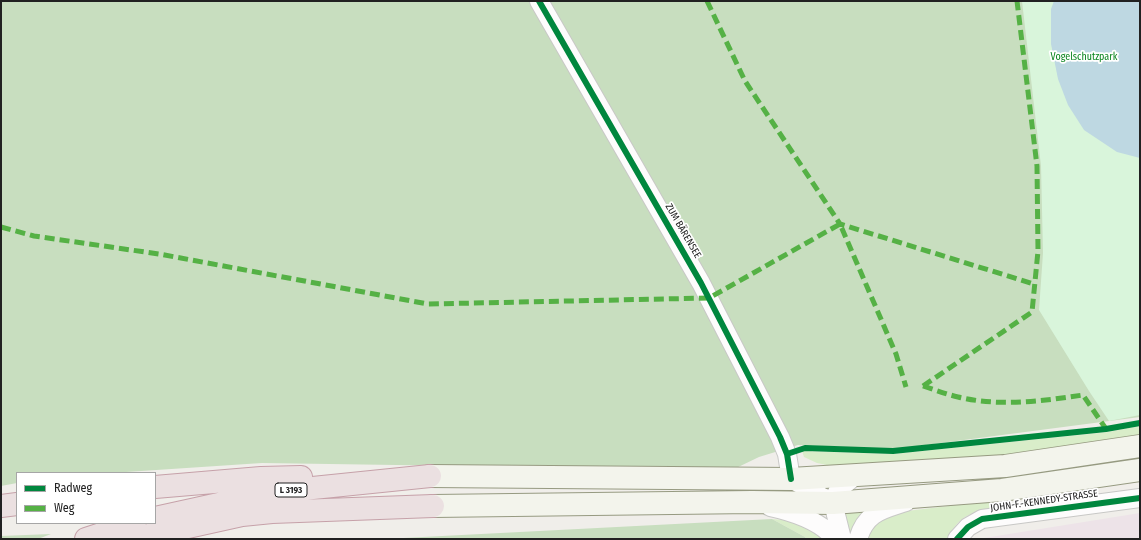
<!DOCTYPE html>
<meta charset="utf-8">
<style>
body{margin:0}
#map{position:relative;width:1141px;height:540px;overflow:hidden;background:#f0eeea;font-family:"Fira Sans Condensed",sans-serif}
canvas{display:block}
.frame{position:absolute;inset:0;border:2px solid #212121;pointer-events:none}
.legend{position:absolute;left:16px;top:472px;width:140px;height:52px;box-sizing:border-box;background:#fff;border:1px solid #a6a6a6;margin:0;padding:5px 7px;list-style:none;font-size:12px;color:#212121}
.legend li{display:flex;align-items:center;gap:8px;height:20px}
.legend b{width:20px;border:1px solid #a6a6a6}
</style>
<div id="map">
<canvas width="1141" height="540"></canvas>
<div class="frame"></div>
<ul class="legend">
<li><b style="height:5px;background:#00873e"></b>Radweg</li>
<li><b style="height:5px;background:#55b145"></b>Weg</li>
</ul>
</div>
<script>
const g = document.querySelector('canvas').getContext('2d');
g.lineJoin = 'round';
function paint(path, color) { g.fillStyle = color; g.fill(path, 'evenodd'); }
function trace(path, color, width, dash) { g.strokeStyle = color; g.lineWidth = width; g.lineCap = dash ? 'butt' : 'round'; g.setLineDash(dash || []); g.stroke(path); }
function drawText(font, color, halo, rows, align = 'center') {
  g.font = font + ' "Fira Sans Condensed",sans-serif'; g.lineWidth = 3.5; g.setLineDash([]); g.textBaseline = 'middle'; g.strokeStyle = halo; g.fillStyle = color; for (const [text, x, y, turn = 0] of rows) {
    g.save(); g.translate(x, y); g.rotate((+turn || 0) * Math.PI / 180); g.textAlign = isNaN(turn) ? turn : align; if (halo) g.strokeText(text, 0, 0); g.fillText(text, 0, 0); g.restore();
  }
}
paint(new Path2D(`
 M1140,513V539H978Z`), '#ede3e8');
paint(new Path2D(`
 M1140,426V439L1003,458L841,468L817,463L804,457L802,451L893,454L1108,432Z
 M990,501V510C966,513 959,518 947,539H866L875,525L890,513Z
 M870,507L847,539L844,511Z
 M772,519L795,521L812,527L826,539H806L805,537Z`), '#d9edc9');
paint(new Path2D(`
 M1,1H1054L1140,158V417L895,449L798,445L759,457L732,470L262,463L111,473H17V483L1,486Z
 M772,519L805,537L806,539H384Z
 M51,534L38,539H1V536Z`), '#c8debf');
paint(new Path2D(`
 M1022,1H1140V415L1109,421L1089,391L1039,310L1043,253L1041,166Z`), '#d9f5db');
paint(new Path2D(`
 M1054,1H1140V158L1117,152L1084,130L1068,105L1058,79L1051,44V9Z`), '#bed8e2');
const street = new Path2D(`
 M539,1L701,283L780,437L787,454L791,479
 M791,479L833,503
 M770,507C793,512 820,520 835,539
 M842,539L833,503L838,490L856,475
 M858,539C866,512 882,510 906,502
 M957,539L968,527L982,519L1140,498`);
const secondary = new Path2D(`
 M430,476L791,479L1005,466L1140,446
 M433,506L752,502L833,503L1002,490L1140,470`);
const highway = new Path2D(`
 M155,487L261,478L301,477
 M1,506L17,504
 M155,518L246,498L303,489L430,476
 M86,539L135,523
 M134,539L242,515L272,512L433,506`);
trace(street, '#c8c8c6', 20);
trace(secondary, '#969a81', 24);
trace(highway, '#c6a1a9', 24);
trace(street, '#fdfcfc', 18);
trace(secondary, '#f3f4ec', 22);
trace(highway, '#ebe0e1', 22);
trace(new Path2D(`
 M707,1L745,81L840,224L1034,284
 M1,227L34,236L159,254L428,304L709,298L840,224L896,354L906,387
 M923,386L1032,312L1038,251L1037,166L1017,1
 M923,386C935,390 946,394 958,397C999,407 1043,401 1083,395L1106,429`), '#55b145', 5, [10, 5]);
trace(new Path2D(`
 M539,1L701,283L780,437L787,454L791,479
 M787,454L805,448L893,451L1106,429L1140,423
 M957,539L968,527L982,519L1140,498`), '#00873e', 6);
for (const [x, y, w] of [
 [291,490,32]
]) { const box = new Path2D(); box.roundRect(x - w / 2, y - 7, w, 14, 3); g.fillStyle = '#fff'; g.fill(box); trace(box, '#212121', 1); }
drawText('bold 9px', '#212121', null, [
 ["L 3193",291,490]
]);
drawText('10px', '#0a841e', '#fff', [
 ["Vogelschutzpark",1084,57]
]);
drawText('10px', '#212121', '#fff', [
 ["ZUM BÄRENSEE",683,231,60],
 ["JOHN-F.-KENNEDY-STRASSE",1044,501,-8]
]);
</script>
